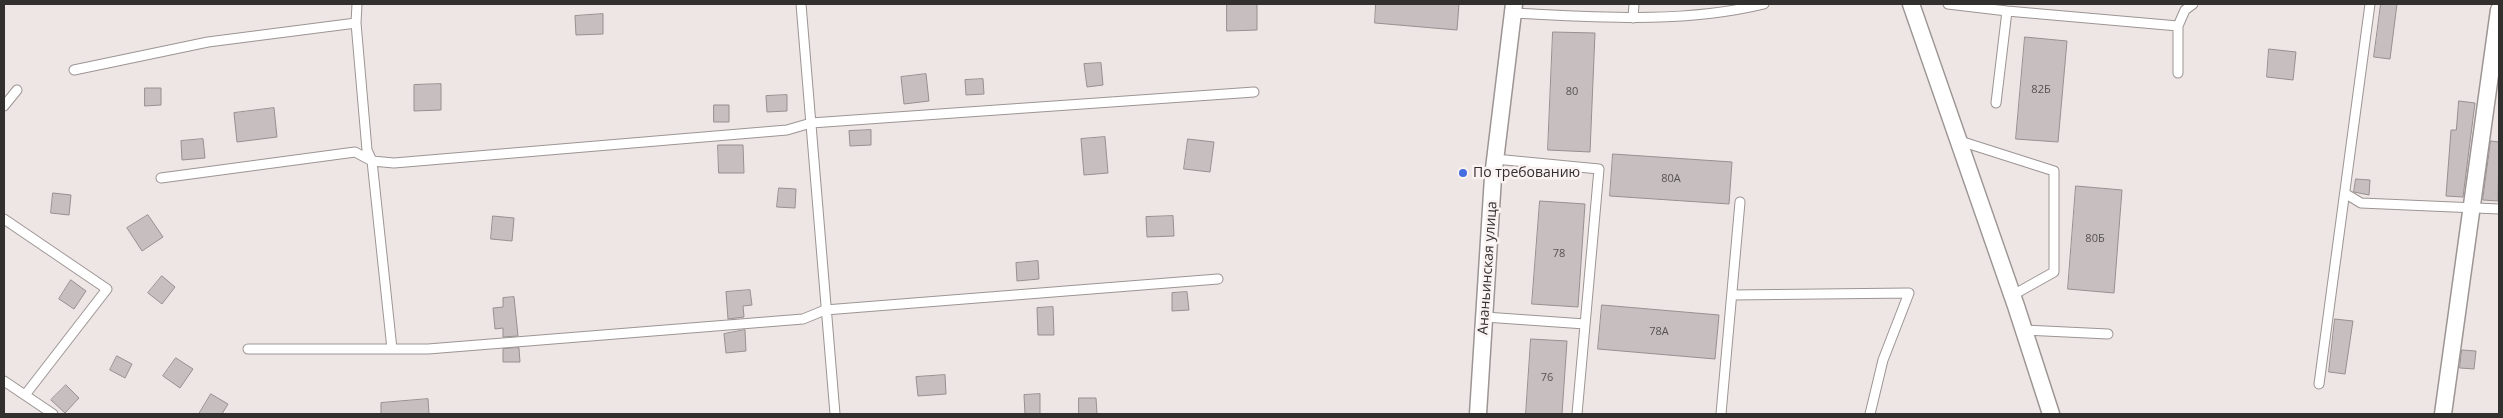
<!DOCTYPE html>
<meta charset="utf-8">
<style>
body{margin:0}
#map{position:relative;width:2503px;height:418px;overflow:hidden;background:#ede6e4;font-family:"Open Sans",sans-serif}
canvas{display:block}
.frame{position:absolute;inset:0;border:5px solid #322f2f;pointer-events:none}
</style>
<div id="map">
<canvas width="2503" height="418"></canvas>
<div class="frame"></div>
</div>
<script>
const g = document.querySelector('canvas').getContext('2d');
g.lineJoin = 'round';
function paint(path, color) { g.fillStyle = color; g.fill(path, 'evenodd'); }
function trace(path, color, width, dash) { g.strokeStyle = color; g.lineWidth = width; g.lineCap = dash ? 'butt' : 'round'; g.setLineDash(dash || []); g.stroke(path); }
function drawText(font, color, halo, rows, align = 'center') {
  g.font = font + ' "Open Sans",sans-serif'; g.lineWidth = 5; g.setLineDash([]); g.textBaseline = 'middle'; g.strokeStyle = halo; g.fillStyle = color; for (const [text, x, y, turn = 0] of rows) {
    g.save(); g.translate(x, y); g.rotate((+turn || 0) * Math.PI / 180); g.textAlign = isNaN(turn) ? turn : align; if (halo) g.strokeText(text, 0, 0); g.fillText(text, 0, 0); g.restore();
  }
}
const building = new Path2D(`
 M1227,4H1257V30L1227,31Z
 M1376,4H1459L1457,30L1375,23Z
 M2381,4H2397L2390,59L2374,57Z
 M603,14V34L576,35L575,16Z
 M1553,32L1595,33L1590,152L1548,150Z
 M2025,37L2067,41L2058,142L2016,139Z
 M2269,49L2296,52L2293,80L2267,77Z
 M1101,63L1103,85L1087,87L1084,64Z
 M926,74L929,101L904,104L901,77Z
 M983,79L984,94L966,95L965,80Z
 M441,84V110L414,111V85Z
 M145,88H161V105L145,106Z
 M787,95V111L767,112L766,96Z
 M2459,101L2475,103L2463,197L2446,196L2451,130H2456Z
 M714,105H729V122H714Z
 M274,108L277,137L237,142L234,113Z
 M871,130V145L850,146L849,131Z
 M1105,137L1108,173L1084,175L1081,139Z
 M203,139L205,158L182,160L181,141Z
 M1188,139L1214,142L1210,172L1184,169Z
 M2491,141L2499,142L2498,201L2483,200Z
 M718,145H743L744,173H719Z
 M1613,154L1732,162L1729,204L1610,196Z
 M2356,179L2370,180L2369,195L2354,192Z
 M2076,186L2122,190L2114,293L2068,289Z
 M779,188L796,189L795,208L777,207Z
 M53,193L71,195L69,215L51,213Z
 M1540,201L1585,204L1578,307L1532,304Z
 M148,215L163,237L142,251L127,228Z
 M493,216L514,218L512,241L491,239Z
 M1173,216L1174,236L1147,237L1146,217Z
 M1038,261L1039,279L1017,281L1016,263Z
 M162,276L175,287L162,304L148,293Z
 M71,280L86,291L74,309L59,299Z
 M750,290L752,305L743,306L744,317L728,319L726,292Z
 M1187,292L1189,310L1172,311V293Z
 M514,297L518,336L503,337V328L495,329L493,308L503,307V298Z
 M1602,305L1719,315L1715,359L1598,349Z
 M1053,307L1054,335H1038L1037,308Z
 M2335,319L2353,321L2345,374L2329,372Z
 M745,330L746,351L726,353L724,334Z
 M1531,339L1567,341L1562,414H1526Z
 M519,348L520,362H503V349Z
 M2462,350L2476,351L2474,369L2460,368Z
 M117,356L132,364L125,378L110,370Z
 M176,358L193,369L180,388L163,376Z
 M945,375L946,394L918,396L916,377Z
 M66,385L79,398L65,413L51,400Z
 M211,394L228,404L222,414H199Z
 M1040,394V414H1025L1024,395Z
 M1079,398H1096L1097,414H1079Z
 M428,399L429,414H381V403Z`);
paint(building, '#c6bebf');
trace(building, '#979090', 1);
const lane = new Path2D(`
 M357,4L356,23L367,150L372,161L392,349
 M801,4L835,414
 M1948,4L2007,11L1996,103
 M2007,11L2178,26L2185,10L2193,4
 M1513,13C1596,17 1682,24 1764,4
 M1633,18L1634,4
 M2178,26V73
 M74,70L208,42L356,23
 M4,106L17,90
 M1960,141L2054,171V272L2013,295
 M1495,159L1599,169L1577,414
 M161,178L355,152L372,161L394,163L787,130L811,123L1254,92
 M2346,194L2361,203L2499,209
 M4,219L107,289L25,395
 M1732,295L1909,293L1883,360L1870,414
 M1485,317L1585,324
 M2024,330L2108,334
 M248,349H428L803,319L825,310L1218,279
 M4,381L53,414
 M2319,384L2370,4
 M1721,414L1740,202`);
const street = new Path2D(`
 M1911,4L2016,306L2051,414
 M1478,414L1493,177L1514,4
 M2443,414L2499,10`);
trace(lane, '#9c9593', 11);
trace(street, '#9c9593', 19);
trace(lane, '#fff', 9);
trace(street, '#fff', 16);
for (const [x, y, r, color] of [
 [1463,173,5,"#466de0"]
]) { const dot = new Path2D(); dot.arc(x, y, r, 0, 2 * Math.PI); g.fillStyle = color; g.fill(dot); trace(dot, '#fbf3f1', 2); }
drawText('11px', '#575353', null, [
 ["82Б",2041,90],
 ["80",1572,92],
 ["80А",1671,179],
 ["80Б",2095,239],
 ["78",1559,254],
 ["78А",1659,332],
 ["76",1547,378]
]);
drawText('14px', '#322f2f', '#fbf3f1', [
 ["По требованию",1473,173]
], 'left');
drawText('14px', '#322f2f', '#fbf3f1', [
 ["Ананьинская улица",1488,268,-86]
]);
</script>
